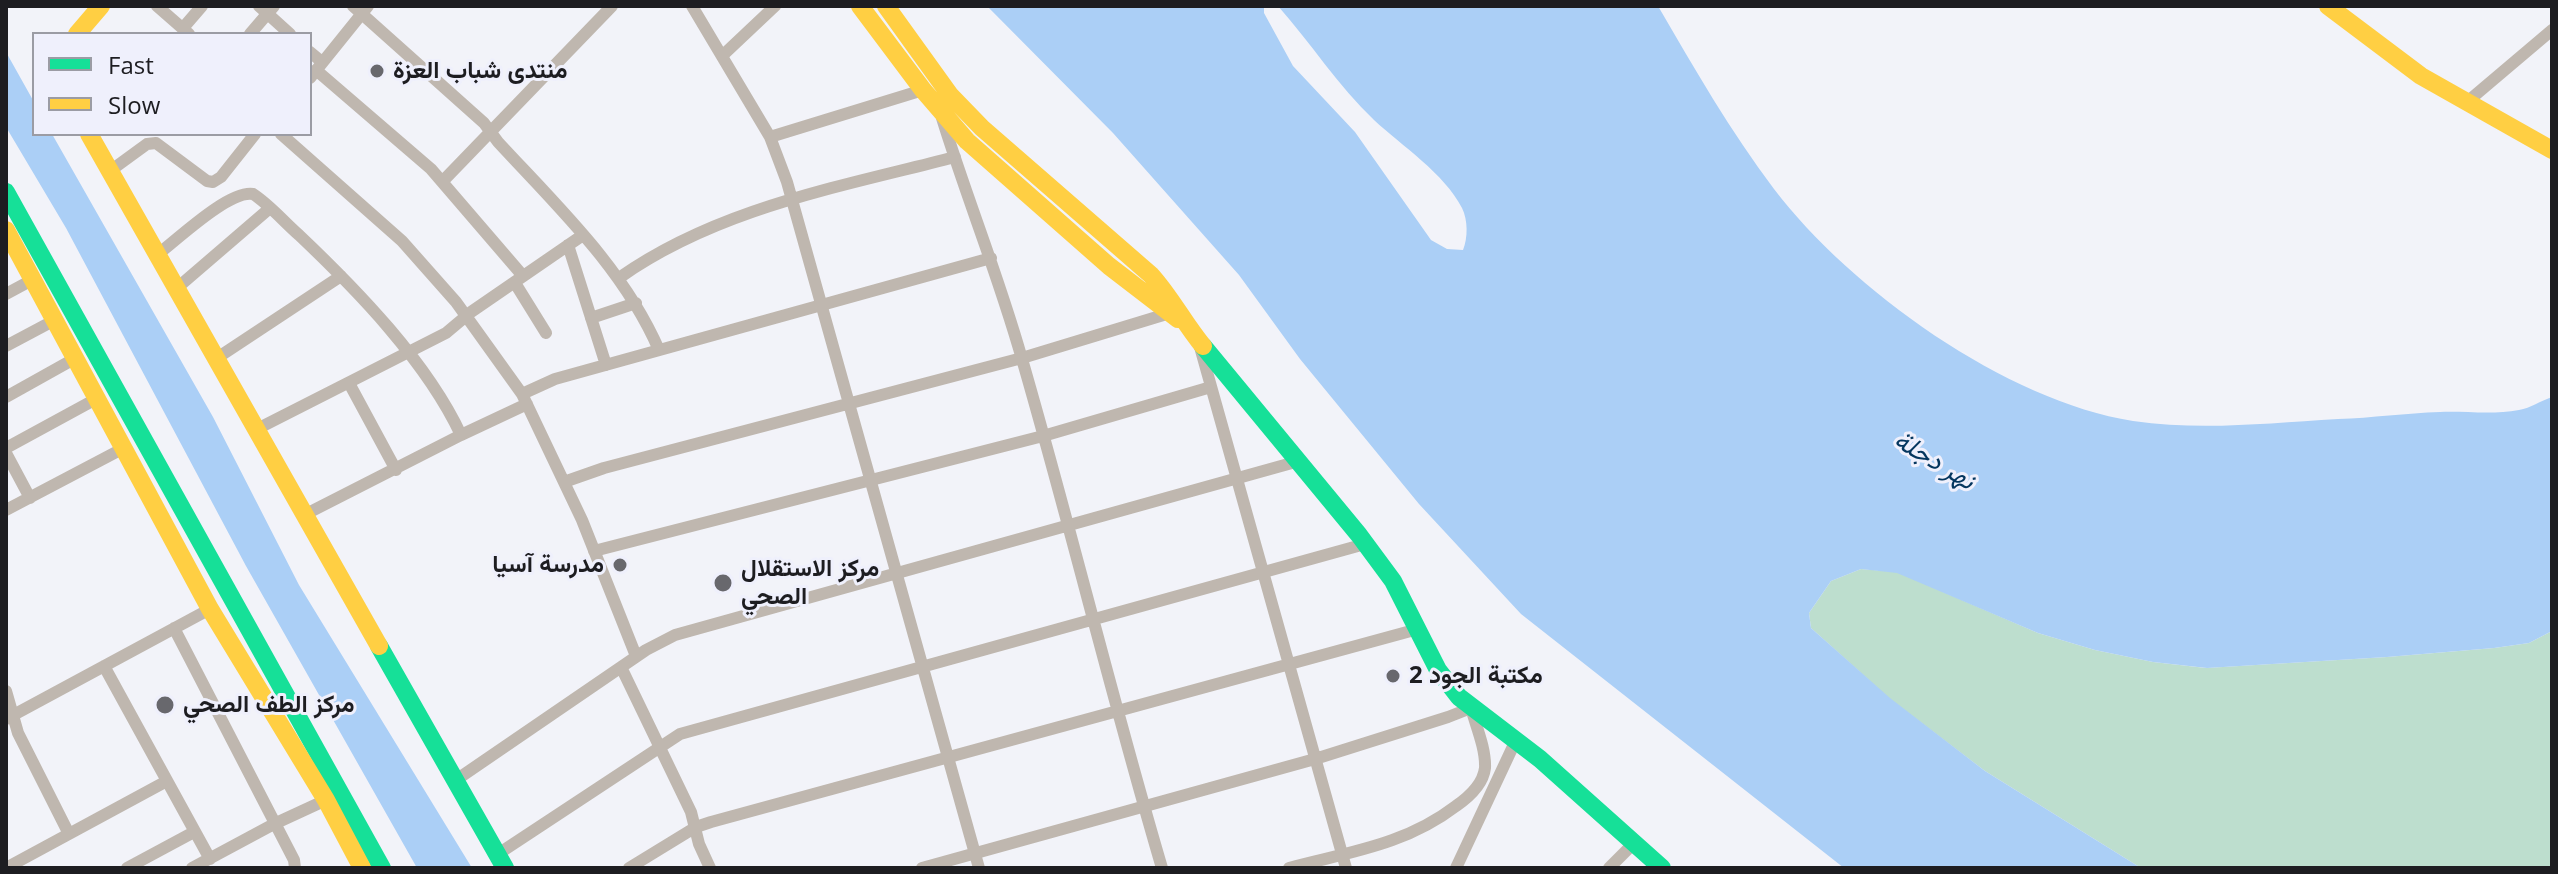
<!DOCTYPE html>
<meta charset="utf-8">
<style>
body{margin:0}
#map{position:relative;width:2558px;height:874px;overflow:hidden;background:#f2f3f9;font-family:"Open Sans",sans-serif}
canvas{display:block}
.frame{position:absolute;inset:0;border:8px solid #1d1d21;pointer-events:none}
.legend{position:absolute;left:32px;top:32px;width:280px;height:104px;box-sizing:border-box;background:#eff0fc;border:2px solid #9b9ca4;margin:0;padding:10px 14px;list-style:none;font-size:24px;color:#1d1d21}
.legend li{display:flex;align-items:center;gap:16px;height:40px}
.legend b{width:40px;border:2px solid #9b9ca4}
</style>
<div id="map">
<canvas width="2558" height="874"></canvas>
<div class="frame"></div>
<ul class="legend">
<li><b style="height:10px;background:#16e098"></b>Fast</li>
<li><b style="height:10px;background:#ffcf43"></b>Slow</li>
</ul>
</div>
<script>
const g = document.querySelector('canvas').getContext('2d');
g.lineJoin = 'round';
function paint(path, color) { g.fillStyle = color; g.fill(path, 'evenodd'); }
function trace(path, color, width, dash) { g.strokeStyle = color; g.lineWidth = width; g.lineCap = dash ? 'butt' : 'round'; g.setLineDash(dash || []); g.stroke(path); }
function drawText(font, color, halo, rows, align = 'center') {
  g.font = font + ' "Open Sans",Vazirmatn,sans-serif'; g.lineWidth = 6; g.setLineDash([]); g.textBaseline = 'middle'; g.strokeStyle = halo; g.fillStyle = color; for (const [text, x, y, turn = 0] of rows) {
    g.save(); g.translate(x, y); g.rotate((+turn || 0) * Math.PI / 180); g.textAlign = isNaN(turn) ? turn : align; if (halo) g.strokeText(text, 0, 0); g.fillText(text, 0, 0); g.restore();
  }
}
paint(new Path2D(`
 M1861,569L1897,572L2038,633L2095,650L2153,662L2206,668L2387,657L2494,648L2529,643L2552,631V868H2141L1985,771L1890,699L1811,628L1809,613L1831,581Z`), '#bddece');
paint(new Path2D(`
 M987,6H1264V13L1293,66L1355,132L1431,240L1447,249L1463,250C1468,238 1468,220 1462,208C1444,173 1402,146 1374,120C1338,86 1311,43 1278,6H1658C1694,68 1731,132 1774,189C1851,290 2006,401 2133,421C2202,431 2268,423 2338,419C2372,418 2406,413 2440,412C2466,411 2493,415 2519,410C2531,408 2540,401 2552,397V631L2529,643L2494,648L2387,657L2207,668L2153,662L2095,650L2038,633L1897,573L1861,569L1831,581L1809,613L1811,628L1890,698L1985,771L2141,868H1844L1521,614L1419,504L1300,359L1239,275L1160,186L1113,133Z
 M6,52L34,102V134H52L213,417L299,585L472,868H417L246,566L66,228L6,127Z`), '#abcff6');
trace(new Path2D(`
 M157,6L189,34
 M259,6L290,34
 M353,6L484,123L498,142C558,207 624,269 659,350
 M692,6L770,137L787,182L979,868
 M183,28L202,6
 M250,34L274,6
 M310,52L322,62
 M722,56L775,6
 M316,70L431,169L523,276
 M310,78L368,6
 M2467,102L2552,30
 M942,118C967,199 999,277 1022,359C1071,528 1112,699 1162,868
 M281,134L402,241L456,302L522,394L582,520L636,656
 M770,137L923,90
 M110,171L147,144L156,143L207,181L213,182L221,177L255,134
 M442,182L612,6
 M568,245L606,365
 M158,254C178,239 229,190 253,194C270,205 284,222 299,235C357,290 427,362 461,435L306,514
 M619,278C718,208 840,187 955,157
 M515,283L546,333
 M177,288L270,208
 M6,294L32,280
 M591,318L636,303
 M6,346L53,321
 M1200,347L1346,868
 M217,358L341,276
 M349,383L396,470
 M522,394L555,379L991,258
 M6,397L74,359
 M257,429L446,333L471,312L583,235
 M461,435L527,404
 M6,448L96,399
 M6,453L30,498
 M564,482L604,468L1022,358L1170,313
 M6,510L122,449
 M594,551L1043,436L1211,387
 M174,628L294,860L295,868
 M104,666L210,859
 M621,667L691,812L699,844L710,868
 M6,691L18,733L69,834
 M6,719L210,609
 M456,780L646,650L675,635L1299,461
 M498,854L680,734L1365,544
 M6,868L165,782
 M127,868L194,832
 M192,868L274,824L326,800
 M629,868L696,827L711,822L1418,629
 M922,868L1315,759L1448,717L1471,708C1476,726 1486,749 1485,768C1483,785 1469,797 1456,806C1405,845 1349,852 1289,868
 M1456,868L1516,740
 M1609,868L1634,843`), '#bfb7af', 12);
trace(new Path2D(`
 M6,192L382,868
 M1203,346L1359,535L1393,581L1438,670L1459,697L1540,759L1662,868
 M379,646L505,868`), '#16e098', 18);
trace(new Path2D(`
 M860,6L923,90L967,141L1109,266L1178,319
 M886,6L950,95L982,128L1151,275C1171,297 1184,323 1203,346
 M2328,6L2421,76L2552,150
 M77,34L101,6
 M89,134L379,646
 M6,230L210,609L326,800L362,868`), '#ffcf43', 18);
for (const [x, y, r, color] of [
 [377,71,8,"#68686d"],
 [620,565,8,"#68686d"],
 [723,583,10,"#68686d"],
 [1393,676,8,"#68686d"],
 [165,705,10,"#68686d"]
]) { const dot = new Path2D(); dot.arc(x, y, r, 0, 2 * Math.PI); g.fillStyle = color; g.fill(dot); trace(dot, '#eff0fc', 3); }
drawText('bold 24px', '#1d1d21', '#eff0fc', [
 ["منتدى شباب العزة",393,71],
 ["مدرسة آسيا",604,565,"right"],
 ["مركز الاستقلال",741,569],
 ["الصحي",741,597],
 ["مكتبة الجود 2",1409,676],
 ["مركز الطف الصحي",183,705]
], 'left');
drawText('italic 26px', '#04365f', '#eff0fc', [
 ["نهر دجلة",1934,461,31]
]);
</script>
